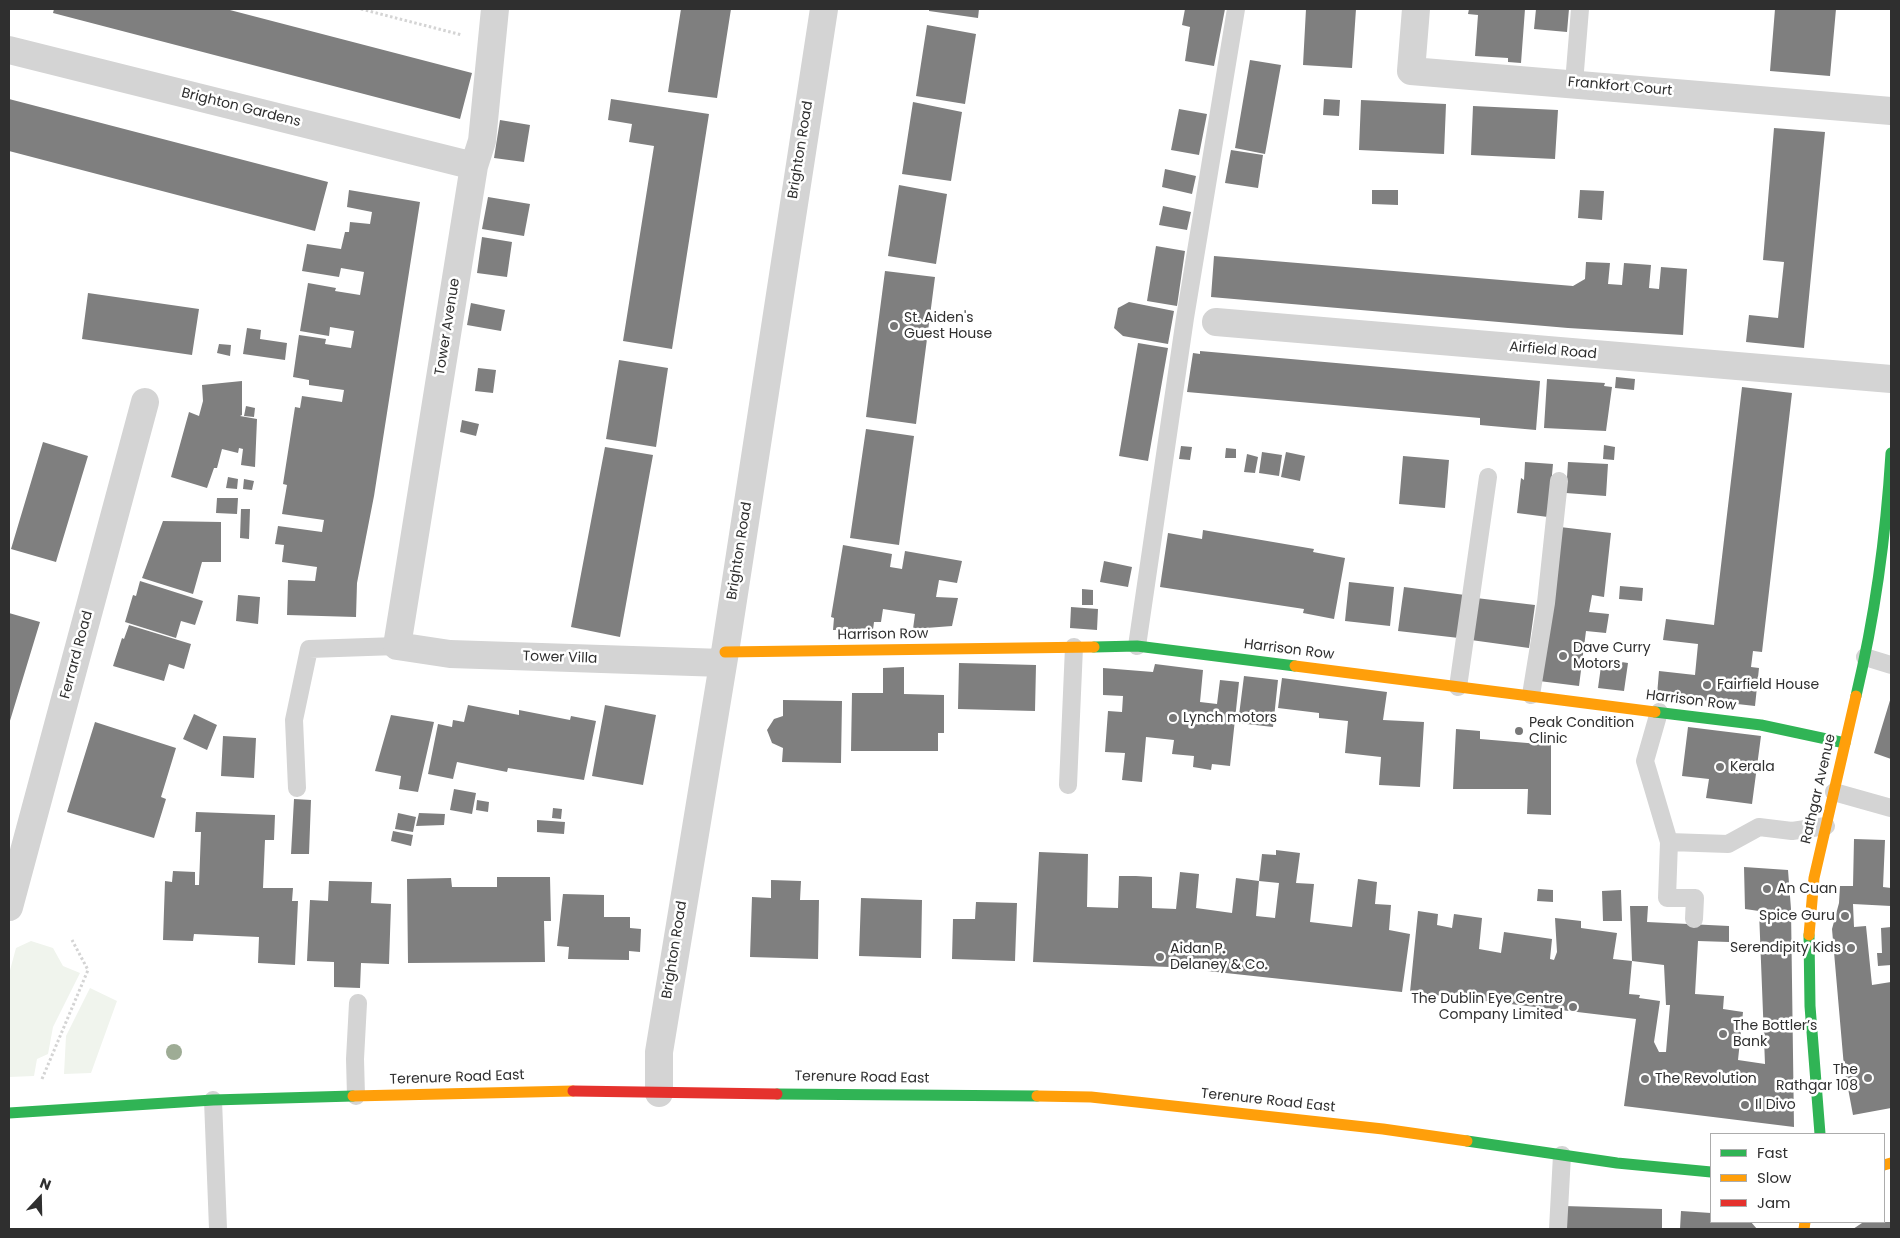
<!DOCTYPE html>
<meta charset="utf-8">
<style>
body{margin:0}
#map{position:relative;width:1900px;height:1238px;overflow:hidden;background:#fff;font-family:Poppins,sans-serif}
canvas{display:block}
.frame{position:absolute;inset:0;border:10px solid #2f2f2f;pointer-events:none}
.legend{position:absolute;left:1710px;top:1133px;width:175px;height:90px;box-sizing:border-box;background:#fff;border:1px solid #acacac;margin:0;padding:6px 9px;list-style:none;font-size:15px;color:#2f2f2f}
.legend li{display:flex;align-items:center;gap:10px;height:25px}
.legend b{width:25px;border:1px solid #acacac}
.north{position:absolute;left:15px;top:1173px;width:50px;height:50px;-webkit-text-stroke:4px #fff;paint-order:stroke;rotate:21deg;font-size:14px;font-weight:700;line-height:20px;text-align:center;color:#2f2f2f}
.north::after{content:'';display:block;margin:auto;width:18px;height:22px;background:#2f2f2f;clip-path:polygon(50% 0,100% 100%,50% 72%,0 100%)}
</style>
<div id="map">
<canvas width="1900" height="1238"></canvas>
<div class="frame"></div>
<ul class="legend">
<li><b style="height:6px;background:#30b455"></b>Fast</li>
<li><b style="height:6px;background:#ff9f0a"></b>Slow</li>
<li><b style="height:6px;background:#e5322d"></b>Jam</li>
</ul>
<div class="north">N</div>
</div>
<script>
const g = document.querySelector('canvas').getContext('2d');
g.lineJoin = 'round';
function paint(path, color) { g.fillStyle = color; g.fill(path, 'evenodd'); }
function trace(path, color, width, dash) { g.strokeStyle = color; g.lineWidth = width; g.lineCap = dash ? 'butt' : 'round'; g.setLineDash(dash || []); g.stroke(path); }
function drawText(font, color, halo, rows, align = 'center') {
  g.font = font + ' Poppins,sans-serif'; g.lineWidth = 5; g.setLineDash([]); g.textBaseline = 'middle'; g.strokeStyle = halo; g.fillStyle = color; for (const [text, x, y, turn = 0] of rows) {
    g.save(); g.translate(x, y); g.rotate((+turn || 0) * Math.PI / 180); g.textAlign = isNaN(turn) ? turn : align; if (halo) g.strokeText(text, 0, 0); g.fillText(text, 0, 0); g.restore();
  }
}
paint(new Path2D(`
 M31,941L53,948L63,966L80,973L53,1027L48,1054L37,1059L34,1076L9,1077V974L16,948Z
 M90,988L117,1001L91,1073L64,1074L66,1036Z`), '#f0f4ed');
paint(new Path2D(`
 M54,9H226L472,73L460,119L53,13Z
 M681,9H731L717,98L668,92Z
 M929,9H979L978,18L929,11Z
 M1185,9H1225L1214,66L1185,61L1190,27L1182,25Z
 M1306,9H1356L1352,68L1303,65Z
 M1469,9H1525L1521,63L1508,62V58L1475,56L1478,15L1468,14Z
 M1536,9H1569L1567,32L1534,29Z
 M1775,9H1836L1830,76L1770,71Z
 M927,25L976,34L965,104L916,96Z
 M1250,60L1281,65L1265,154L1235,148Z
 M9,99L328,182L315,231L9,151Z
 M611,99L709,114L672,349L623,341L654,146L629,142L632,124L608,120Z
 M1324,99L1340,100L1339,116L1323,115Z
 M1361,100L1446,104L1444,154L1359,150Z
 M913,102L962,112L951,181L902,174Z
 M1473,106L1558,110L1555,159L1471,155Z
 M1179,109L1207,114L1199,155L1171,150Z
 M500,120L530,125L524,162L494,158Z
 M1774,128L1825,132L1804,348L1746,342L1749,315L1778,318L1784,262L1763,260Z
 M1231,150L1263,155L1258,188L1225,183Z
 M1165,169L1196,176L1192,194L1162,187Z
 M899,185L947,194L936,264L888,256Z
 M349,190L420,202L374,496L357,583L356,617L287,615L288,580L315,581L317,567L282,562L284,545L275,544L278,526L322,532L324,520L282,514L287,485L283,484L295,407L300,408L302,396L342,402L344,390L309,385V380L293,377L299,335L326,339L325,344L351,348L354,331L330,327L329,336L300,331L308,283L336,288L335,291L360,295L364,272L341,268L339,277L302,271L307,244L341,249L345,232H349L350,222L370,224L372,212L347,207Z
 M1372,190H1398V205L1372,204Z
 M1580,190L1604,191L1602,220L1578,218Z
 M488,197L530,204L524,236L482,229Z
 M1163,206L1191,212L1187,230L1159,225Z
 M482,237L512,242L507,277L477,273Z
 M1156,246L1185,251L1177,306L1147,301Z
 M1214,256L1573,286L1585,279L1586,262L1610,263L1608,284L1622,285L1624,263L1651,265L1649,288L1659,289L1661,267L1687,269L1683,335L1568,328L1211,297Z
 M885,271L935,277L916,424L866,417Z
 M88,293L199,309L192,355L82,339Z
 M1129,302L1174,311L1168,344L1123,336L1114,328L1118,308Z
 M471,303L505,310L501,331L467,325Z
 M247,328L261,330L260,339L287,343L285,360L243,354Z
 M1138,343L1168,348L1148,461L1119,456Z
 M219,344L231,345L230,356L217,353Z
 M1200,351L1540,381L1536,430L1480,425V418L1187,392L1193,353L1200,354Z
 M619,360L668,368L656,447L606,439Z
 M478,368L496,370L493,393L475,391Z
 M1616,377L1635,379L1634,390L1615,388Z
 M1547,379L1605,383L1604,386L1612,387L1606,431L1544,428Z
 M242,381V415L240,416L257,419L255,467L241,465L243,449L239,448L238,453L222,449L217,468H214L207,488L171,477L189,412L199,416L203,401L202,385Z
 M1742,387L1792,393L1762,652L1753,651L1751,667L1759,668L1755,706L1657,695L1659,671L1695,675L1698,644L1663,640L1666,619L1714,625Z
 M246,406L255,408L254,417L244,416Z
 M462,420L479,424L476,436L460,432Z
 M866,429L914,436L899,545L850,538Z
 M43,442L88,456L56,562L11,549Z
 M1604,445L1615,447L1614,460L1603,459Z
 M1181,446L1192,447L1190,460L1179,459Z
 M605,447L653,455L620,637L571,627Z
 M1226,448L1236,449V458H1225Z
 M1262,452L1282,455L1279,476L1259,473Z
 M1286,452L1305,456L1300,481L1281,477Z
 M1247,454L1258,457L1255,473L1244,472Z
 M1403,456L1449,460L1445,508L1399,504Z
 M1525,462L1553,464L1548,517L1517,513L1521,478L1524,480Z
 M1568,462L1608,464L1606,496L1566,493Z
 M228,477L238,479L237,489L226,488Z
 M244,479L254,481L252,490L243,489Z
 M217,498H238L237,514L216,513Z
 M241,509H250L249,539L240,538Z
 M163,521L221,522V562H202L193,594L142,578Z
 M1560,527L1611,533L1604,597L1592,595L1589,612L1609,614L1606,633L1586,631L1579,686L1539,681Z
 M1203,530L1314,549L1313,552L1345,558L1334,619L1303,613L1304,609L1160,587L1168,533L1202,539Z
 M843,545L892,554L890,567L902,569L905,551L962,561L957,583L939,580L936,597L958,598L952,626L913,629L915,614L883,609L881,622H874L873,630H833L834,618L831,617Z
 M1104,561L1132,567L1128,587L1100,582Z
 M140,581L203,601L195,625L181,621L176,638L125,622L133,595L136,596Z
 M1349,582L1394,587L1390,626L1345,621Z
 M1620,586L1643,588L1642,601L1619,599Z
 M1404,587L1465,595L1459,638L1398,631Z
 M1082,589L1093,590V605H1082Z
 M238,595L260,597L258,624L236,621Z
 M1476,598L1535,605L1529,648L1471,640Z
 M1071,607L1098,609L1097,630L1070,628Z
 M9,613L40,622L9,724Z
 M129,625L191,644L184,669L169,664L164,681L113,666L122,638L124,639Z
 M1602,659L1628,663L1624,691L1598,688Z
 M959,663L1036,665L1035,711L958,709Z
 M1155,664L1203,670L1200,702L1217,704L1220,680L1239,682L1230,766L1212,764L1211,770L1193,767L1194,756L1172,754L1174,740L1146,737L1142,782L1122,780L1125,753L1105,752L1108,711L1122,712L1123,696L1103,695V668L1153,672Z
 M904,667V694L944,695V733H938V751H851L852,693H883V668Z
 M1244,676L1278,680L1273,727L1238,723Z
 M1282,678L1387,692L1383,720L1424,722L1420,787L1379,785L1381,757L1345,753L1348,721L1319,718V713L1278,708Z
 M1891,697V759L1874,753Z
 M783,700L842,701L841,763L782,762L783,748L772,743L767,730L774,719L783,716Z
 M468,705L519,715V710L570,720L571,716L596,721L584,780L508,768L507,772L457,762L453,779L428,774L438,724L452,727L453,720L464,722Z
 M605,705L656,715L643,785L592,776Z
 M194,714L217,725L207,750L183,739Z
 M391,715L434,722L418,792L399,789L401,776L375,771Z
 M95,722L176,748L161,797L166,799L154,838L67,812Z
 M1688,727L1761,736L1752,804L1706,798L1709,779L1682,776Z
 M1456,729L1480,731V739L1551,745V815L1527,814L1528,789H1453Z
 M223,736L256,738L254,778L221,776Z
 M454,789L476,793L472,814L450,810Z
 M294,799L311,800L309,854H291Z
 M477,800L489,802L488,812L476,810Z
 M553,808L562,809L561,819L552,818Z
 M196,812L275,815L274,840H265L263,888H293L292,901H298L295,965L258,963L259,937L194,934L193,941L163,940L165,881L172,882L173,871L195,872V885H199L201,832H195Z
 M398,813L416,817L413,832L395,829Z
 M419,813L445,814L444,825L416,826Z
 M537,820L565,822L564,834L537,832Z
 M393,831L413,835L411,846L391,841Z
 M1854,839L1885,840L1883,887L1891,888V906L1853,904L1854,927L1866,926L1872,985L1891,982V1108L1853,1115L1844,1067L1832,929L1839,903L1840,886H1853Z
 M1276,850L1300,853L1296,883L1314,884L1310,922L1352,927L1358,879L1377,882L1375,904L1391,905L1389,930L1410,934L1402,992L1170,967L1033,962L1039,852L1088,854L1087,907L1118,908L1119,876H1136L1152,877V908L1176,909L1180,872L1199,874L1196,908L1232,913L1236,878L1259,881L1256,916L1275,918L1279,883L1259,881L1262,854L1276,855Z
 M1744,867L1788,870L1791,909L1794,1127L1624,1106L1636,1019L1410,992L1418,911L1438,914L1437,925L1452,928L1454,914L1482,918L1479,949L1501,953L1504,932L1552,939L1550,959L1554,960L1557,952L1555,918L1581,921V928L1617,933L1613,959L1632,961L1629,994L1640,995L1639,998L1660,1001L1654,1042L1659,1052H1666L1670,1005H1666L1664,965L1632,961L1630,906H1648L1647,922L1729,926V942L1698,941L1695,994L1724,996L1723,1009L1743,1012L1738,1060L1765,1064L1759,911L1745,909Z
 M497,877H550L551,921H544L545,962L408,963L407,879L451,878L452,887H497Z
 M771,880L801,881L800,900H819L818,959L750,957L752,897L771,898Z
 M329,881L372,882L371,903L391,904L389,964L361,963L360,988L334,987V962L307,961L310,900L328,901Z
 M1538,889L1553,890V902L1537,901Z
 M1621,890L1622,921H1603L1602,891Z
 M563,894L604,895V917H630V928L641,929L640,952L629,951V960L568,959L569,947L557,946Z
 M861,898L922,900L921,958L859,956Z
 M976,902L1017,903L1015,961L952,959L953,919H975Z
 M1891,927V965L1878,966L1877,953H1882L1881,928Z
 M1564,1206L1662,1209V1229H1564Z
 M1681,1211L1711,1213V1222H1751L1757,1229H1680Z
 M1887,1222H1891V1229H1853L1862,1223Z`), '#7f7f7f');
trace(new Path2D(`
 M361,9L462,35
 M42,1079L88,970L72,940`), '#d4d4d4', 3, [2.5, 2.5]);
trace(new Path2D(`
 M1574,83L1580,9
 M1137,646L1185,318L1236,9
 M1865,657L1891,665
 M1458,687L1488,477
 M1531,695L1546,603L1559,481
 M1659,712L1645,761L1669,842
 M1068,785L1074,647
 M297,788L294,720L309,649L397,646
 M1834,792L1891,808
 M1694,919L1695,898H1667L1669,842L1728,844L1759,827L1792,831L1826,826
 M356,1096L355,1059L358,1003
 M213,1100L218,1229
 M1558,1229L1562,1155`), '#d4d4d4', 18);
trace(new Path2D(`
 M495,9L482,141L474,166L397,646L450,654L723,663
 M1416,9L1411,71L1891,111
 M9,50L474,166
 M1216,322L1891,379
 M9,907L145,402
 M659,1093V1052L725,652L824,9`), '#d4d4d4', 28);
trace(new Path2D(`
 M1094,647L1137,646L1295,666
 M1856,696C1875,616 1886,535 1891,453
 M1655,712L1761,725L1845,743
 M1809,935L1810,1006L1820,1134
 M777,1094L1037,1096
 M9,1113L213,1100L353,1096
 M1467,1141L1617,1163L1711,1172`), '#30b455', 11);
trace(new Path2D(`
 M725,652L1094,647
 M1295,666L1655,712
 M1809,935L1814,878L1856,696
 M353,1096L573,1091
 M1037,1096L1091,1097L1383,1129L1467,1141
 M1884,1165L1891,1163
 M1804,1229L1805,1222`), '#ff9f0a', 11);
trace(new Path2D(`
 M573,1091L777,1094`), '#e5322d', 11);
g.fillStyle = '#9eac95';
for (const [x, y] of [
 [174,1052]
]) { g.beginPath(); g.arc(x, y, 8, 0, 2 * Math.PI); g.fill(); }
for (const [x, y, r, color] of [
 [894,326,5,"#787878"],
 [1563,656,5,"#787878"],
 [1707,685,5,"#787878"],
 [1173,718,5,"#787878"],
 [1519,731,5,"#787878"],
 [1720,767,5,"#787878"],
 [1767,889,5,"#787878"],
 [1845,916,5,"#787878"],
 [1851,948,5,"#787878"],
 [1160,957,5,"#787878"],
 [1573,1007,5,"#787878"],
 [1723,1034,5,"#787878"],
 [1868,1078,5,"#787878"],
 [1645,1079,5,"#787878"],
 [1745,1105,5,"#787878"]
]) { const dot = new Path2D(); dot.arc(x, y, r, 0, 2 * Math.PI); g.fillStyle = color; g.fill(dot); trace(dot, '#fff', 2); }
drawText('14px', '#2f2f2f', '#fff', [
 ["Frankfort Court",1620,87,5],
 ["Brighton Gardens",241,108,14],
 ["Brighton Road",801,150,-81],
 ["Tower Avenue",448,327,-81],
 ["Airfield Road",1553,351,5],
 ["Brighton Road",740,551,-81],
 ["Harrison Row",883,635,-1],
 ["Harrison Row",1289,650,7],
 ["Ferrard Road",77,655,-75],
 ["Tower Villa",560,658,2],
 ["Harrison Row",1691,701,7],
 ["Rathgar Avenue",1819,789,-77],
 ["Brighton Road",675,950,-81],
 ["Terenure Road East",457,1078,-2],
 ["Terenure Road East",862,1078,1],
 ["Terenure Road East",1268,1101,6]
]);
drawText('14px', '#2f2f2f', '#fff', [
 ["St. Aiden's",904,318],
 ["Guest House",904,334],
 ["Dave Curry",1573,648],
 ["Motors",1573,664],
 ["Fairfield House",1717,685],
 ["Lynch motors",1183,718],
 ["Peak Condition",1529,723],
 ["Clinic",1529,739],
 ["Kerala",1730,767],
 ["An Cuan",1777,889],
 ["Spice Guru",1835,916,"right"],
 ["Serendipity Kids",1841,948,"right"],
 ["Aidan P.",1170,949],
 ["Delaney & Co.",1170,965],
 ["The Dublin Eye Centre",1563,999,"right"],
 ["Company Limited",1563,1015,"right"],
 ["The Bottler’s",1733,1026],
 ["Bank",1733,1042],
 ["The",1858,1070,"right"],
 ["Rathgar 108",1858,1086,"right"],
 ["The Revolution",1655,1079],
 ["Il Divo",1755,1105]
], 'left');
</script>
